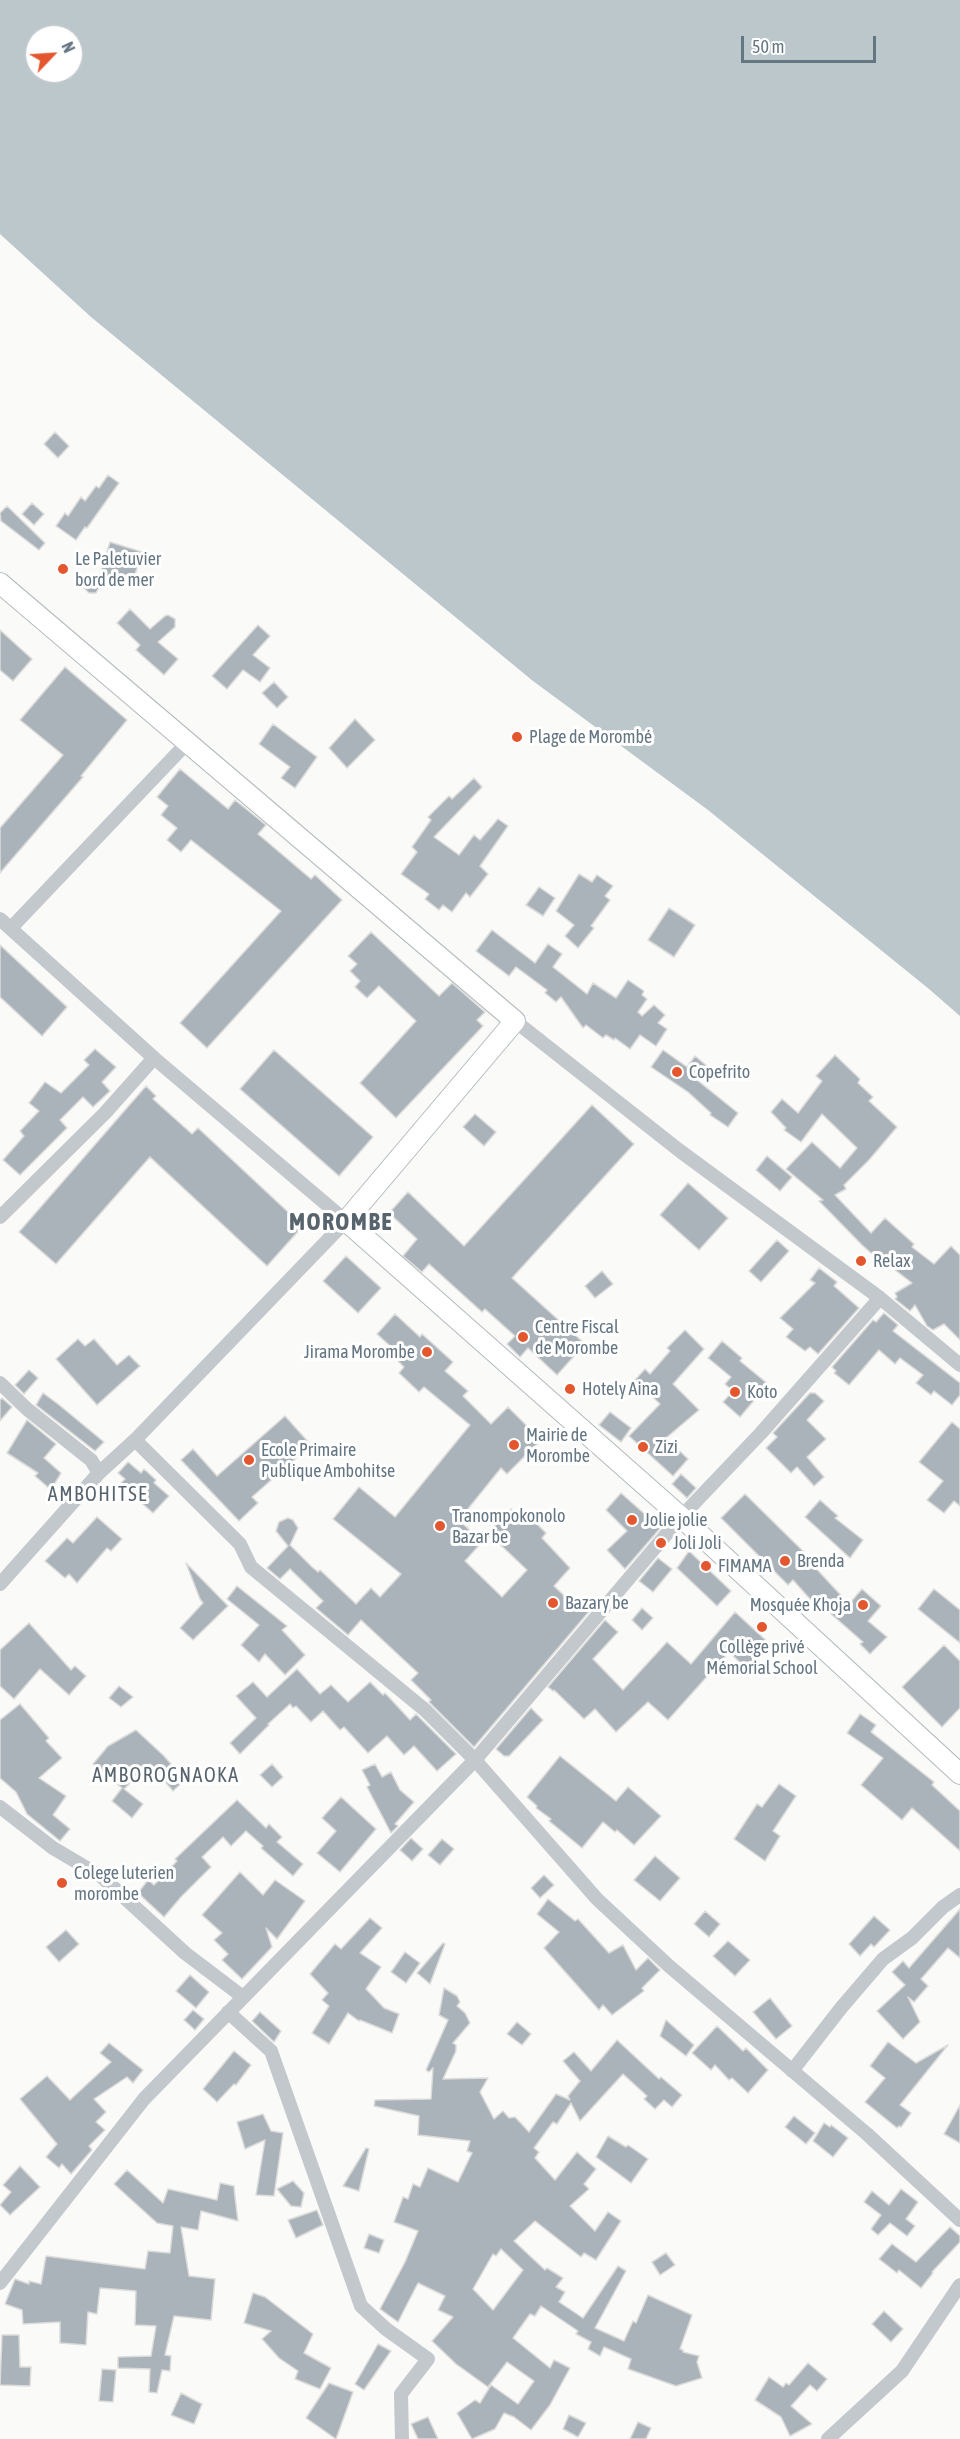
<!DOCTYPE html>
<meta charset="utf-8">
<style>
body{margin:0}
#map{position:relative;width:960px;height:2439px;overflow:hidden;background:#fafaf8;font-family:"Asap Condensed",sans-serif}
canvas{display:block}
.north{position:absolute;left:24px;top:24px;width:60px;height:60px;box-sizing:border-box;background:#fff;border:2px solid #c1c8cd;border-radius:50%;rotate:65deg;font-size:16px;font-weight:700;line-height:24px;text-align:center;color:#657683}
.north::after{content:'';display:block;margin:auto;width:21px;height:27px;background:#e4572e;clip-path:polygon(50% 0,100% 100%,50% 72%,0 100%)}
.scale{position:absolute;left:741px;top:36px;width:135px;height:27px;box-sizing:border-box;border:3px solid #657683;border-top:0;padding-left:8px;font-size:18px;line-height:21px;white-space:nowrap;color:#657683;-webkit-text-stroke:4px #fff;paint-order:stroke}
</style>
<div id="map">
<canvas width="960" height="2439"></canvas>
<div class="north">N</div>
<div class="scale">50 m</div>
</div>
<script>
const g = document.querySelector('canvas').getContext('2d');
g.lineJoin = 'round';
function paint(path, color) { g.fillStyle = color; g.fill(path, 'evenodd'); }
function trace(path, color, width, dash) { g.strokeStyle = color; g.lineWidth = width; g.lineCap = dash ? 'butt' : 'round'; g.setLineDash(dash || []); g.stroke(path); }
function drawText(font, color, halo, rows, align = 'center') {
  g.font = font + ' "Asap Condensed",sans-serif'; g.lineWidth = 6; g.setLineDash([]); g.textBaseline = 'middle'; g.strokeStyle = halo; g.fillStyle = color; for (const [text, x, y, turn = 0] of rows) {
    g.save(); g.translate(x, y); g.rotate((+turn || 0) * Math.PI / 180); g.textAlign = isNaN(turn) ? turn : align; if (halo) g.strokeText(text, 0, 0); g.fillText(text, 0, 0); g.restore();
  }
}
paint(new Path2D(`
 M0,0H960V1016L929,989L708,810L533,681L91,317L0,234ZM36,36H72V72H36Z`), '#bbc7cb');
const building = new Path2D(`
 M55,432L69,446L58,458L44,444Z
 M108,475L119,483L87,528L85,527L76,540L56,526L65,513L68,516L81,497L85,501L96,486L99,488Z
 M32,503L44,514L34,525L22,514Z
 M7,506L45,543L39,550L1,521L0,513Z
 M110,542L142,552L134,578L126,576L123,585L104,578L96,593H89L83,587V582L87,578L99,577Z
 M130,609L150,629L165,616L168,615L175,619V627L158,642L178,659L164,675L136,650L140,645L117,623Z
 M258,625L270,636L253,655L270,668L260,682L243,670L227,689L212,676Z
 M0,630L32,659L13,681L0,670Z
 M65,667L127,720L81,776L83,777L0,873V828L63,755L20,720Z
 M274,682L288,697L277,708L262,693Z
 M355,719L375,740L347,768L329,748Z
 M273,724L317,757L295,788L281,778L290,767L259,744Z
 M180,769L228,809L235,800L266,825L258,834L311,879L315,875L342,900L207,1048L180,1023L281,911L191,840L181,852L167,840L177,828L161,815L168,806L157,797Z
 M474,778L482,787L434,837L459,855L474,835L480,840L498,819L508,826L480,866L488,874L470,897L466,893L452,912L443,905L439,910L425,899L429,894L401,874L417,852L412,847L431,820L428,817L449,796L452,799Z
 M579,874L592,882L597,875L613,886L605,896L610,900L591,926L594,928L578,948L565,936L574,925L556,911Z
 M539,887L555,898L543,916L526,905Z
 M669,908L695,925L674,957L648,940Z
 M492,930L535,963L548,944L562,954L553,967L587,994L593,983L616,998L628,980L644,991L642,995L647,999L638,1012L642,1016L654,1005L665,1015L658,1023L667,1029L656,1046L640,1035L630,1049L615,1038L614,1040L606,1035L603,1038L586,1025L583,1028L561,997L556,1002L545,993L547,990L516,967L509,976L476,951Z
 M371,932L439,996L452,983L485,1012L477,1020L483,1026L396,1118L360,1083L416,1021L379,986L367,998L355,987L360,981L350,971L357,964L348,956Z
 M0,945L67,1007L42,1036L0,997Z
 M95,1049L116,1067L102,1082L110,1091L93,1107L83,1097L60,1120L67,1128L20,1175L3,1160L24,1136L20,1131L39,1111L29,1103L45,1082L61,1093L89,1065L84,1060Z
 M274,1050L373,1137L339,1176L240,1089Z
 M663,1050L687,1067L695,1056L707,1066L697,1080L738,1113L728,1127L710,1115L711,1113L688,1092L651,1067Z
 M835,1055L860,1079L858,1083L873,1097L869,1101L897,1127L869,1160L844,1185L846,1189L835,1195L871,1233L885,1218L914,1244L912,1247L934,1264L951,1246L960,1255V1340L944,1324L933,1330L927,1326L915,1305L910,1311L895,1299L897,1297L895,1293L912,1283L881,1259L880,1261L862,1245L819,1201L823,1200L786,1169L812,1142L840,1168L857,1148L822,1114L801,1142L784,1130L786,1128L771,1112L782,1099L798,1113L822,1081L816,1076Z
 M146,1086L156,1096L153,1099L192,1134L198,1128L303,1226L267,1266L150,1157L56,1264L19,1232Z
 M592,1105L634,1144L512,1278L585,1344L557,1375L528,1348L520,1357L507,1344L515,1336L485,1309L482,1312L429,1264L422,1272L403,1256L417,1239L389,1213L408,1192L464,1246Z
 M475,1114L496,1132L484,1146L463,1127Z
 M767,1156L792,1177L780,1191L756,1170Z
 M688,1183L728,1218L699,1250L660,1215Z
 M777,1240L789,1251L761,1282L749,1271Z
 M346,1256L381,1288L358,1313L323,1281Z
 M819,1268L837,1282L834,1286L859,1308L818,1354L810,1347L805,1351L786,1337L793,1329L780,1318L815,1283L810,1280Z
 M602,1271L613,1284L595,1298L585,1286Z
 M884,1313L898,1325L893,1331L960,1383V1395L952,1405L934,1391L931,1395L916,1383L923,1375L900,1358L895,1364L879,1350L849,1385L834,1373L836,1371L832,1367L873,1320L876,1322Z
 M395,1314L420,1337L422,1334L453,1362L445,1371L468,1391L463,1396L491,1424L508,1407L541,1440L507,1474L501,1468L459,1520L482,1542L465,1561L502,1597L527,1570L488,1533L511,1509L526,1524L531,1518L546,1533L542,1538L570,1568L554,1586L575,1606L583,1598L592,1608L474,1747L429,1702L431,1700L411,1680L418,1673L361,1620L348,1635L316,1608L323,1601L290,1569L280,1579L267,1568L288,1546L276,1531L279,1522L288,1518L293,1520L298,1528L290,1545L312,1567L318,1572L320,1570L356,1604L371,1588L380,1597L401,1574L333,1519L359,1487L395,1517L470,1425L424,1387L419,1392L399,1373L404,1367L398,1361L402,1357L377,1334Z
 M685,1330L704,1349L673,1384L699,1410L666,1438L688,1459L673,1476L629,1436L660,1404L635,1380L645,1369L650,1374L670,1351L667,1348Z
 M78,1339L85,1346L94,1339L117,1365L129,1355L140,1366L97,1405L56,1359Z
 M722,1341L742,1358L740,1361L768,1384L740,1417L723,1402L733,1391L725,1384L731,1377L708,1358Z
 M29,1370L38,1378L24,1394L15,1385Z
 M43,1393L58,1404L104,1442L95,1451L36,1405Z
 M810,1393H815L824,1401L807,1420L826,1439L807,1457L824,1477L814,1486L797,1467L791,1473L766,1448L777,1437L773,1433Z
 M2,1398L12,1407L0,1421V1400Z
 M610,1412L631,1428L621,1442L599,1425Z
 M285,1416L311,1445L252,1497L258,1503L239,1521L181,1460L193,1449L217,1476Z
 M27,1420L56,1444L44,1458L61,1473L51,1490L35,1476L38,1473L7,1453Z
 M952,1422L960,1429V1506L954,1501L944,1513L927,1500L943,1481L919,1462Z
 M128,1462L141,1473L144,1469L156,1480L154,1483L169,1496L153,1513L120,1484L125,1479L118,1473Z
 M681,1474L696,1488L687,1498L672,1484Z
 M621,1493L649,1518L652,1515L663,1525L625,1569L607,1550L627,1531L606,1510Z
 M745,1494L813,1561L811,1563L849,1604L862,1589L881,1606L868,1621L887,1637L870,1654L860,1644L863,1642L822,1606L819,1609L793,1580L788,1585L721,1518Z
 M820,1500L838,1516L835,1518L863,1540L850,1558L805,1517Z
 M97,1517L122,1539L111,1551L107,1548L77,1583L69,1574L65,1578L45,1561L67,1538L73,1543Z
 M689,1551L731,1591L717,1606L677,1568Z
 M658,1558L672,1569L653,1592L639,1581Z
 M186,1563L228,1606L193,1640L180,1628L203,1603L200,1599Z
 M237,1586L287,1626L282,1630L305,1655L285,1675L265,1654L259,1662L241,1645L259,1625L227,1599Z
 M934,1589L960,1610V1643L918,1609Z
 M642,1608L653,1618L642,1630L632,1620Z
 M735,1612L771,1645L748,1670L729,1652L668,1720L648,1702L616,1732L595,1709L584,1719L554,1690L553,1691L548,1687L605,1620L618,1632L593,1659L623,1690L667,1642L691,1664Z
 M29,1623L71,1670L75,1666L86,1676L69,1695L40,1669L14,1699L0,1686V1650Z
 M944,1645L960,1661V1708L942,1727L902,1687Z
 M297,1669L320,1694L331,1685L348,1702L370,1682L383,1695L385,1693L410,1720L416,1714L456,1754L437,1771L414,1746L404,1755L387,1736L368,1753L344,1727L340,1730L323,1711L311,1722L296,1706L293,1708L290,1704L268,1724L269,1725L240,1754L230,1743L256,1718L236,1696L253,1682L267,1697Z
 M119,1686L133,1697L121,1707L109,1698Z
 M20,1704L49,1738L46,1741L62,1758L39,1778L66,1796L53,1815L70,1829L60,1841L27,1814L16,1792L0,1778V1720Z
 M531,1708L543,1720L509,1756H504L496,1749Z
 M860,1714L876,1725L871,1732L934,1782L932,1785L960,1811V1851L912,1808L902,1820L861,1785L883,1758L847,1733Z
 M136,1730L164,1756L185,1780L173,1791L150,1764L124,1789L143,1804L132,1818L112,1801L122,1788L93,1764L108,1746Z
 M560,1756L616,1801L628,1787L661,1816L634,1845L617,1830L615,1832L603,1822L582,1848L549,1821L551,1819L536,1808L537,1806L527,1797Z
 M272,1764L283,1777L272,1787L260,1775Z
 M375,1764L382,1777L391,1772L400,1790L414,1802L395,1824L398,1826L391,1833L367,1787L370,1785L362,1770Z
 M779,1784L796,1796L773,1831L780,1836L765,1861L734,1839L757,1804L762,1807Z
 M341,1797L376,1829L340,1872L317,1853L336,1831L322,1818Z
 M237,1800L266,1828L269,1824L282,1837L277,1842L303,1864L293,1876L261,1848L263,1846L246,1831L231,1846L223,1837L202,1857L211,1867L181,1897L164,1917L138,1893L148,1880L154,1885L177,1861L175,1859Z
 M411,1838L423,1849L412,1861L400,1850Z
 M442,1839L454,1849L440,1865L428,1855Z
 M655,1856L680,1878L660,1901L634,1880Z
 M240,1872L263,1895L275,1880L305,1901L277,1939L266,1928L272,1947L242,1979L222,1960L228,1954L214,1940L222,1933L202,1915Z
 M544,1875L554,1885L540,1898L531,1888Z
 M548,1899L575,1921L578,1919L609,1953L623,1945L636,1970L648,1958L660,1970L642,1988L644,1991L612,2015L603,2005L599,2010L544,1948L559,1932L537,1914Z
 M960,1909V1958L948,1948L921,1979L928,1986L914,2002L908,1997L920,2022L903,2039L877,2011L905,1985L892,1972L903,1961L909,1968Z
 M705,1911L720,1924L709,1937L694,1924Z
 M874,1916L890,1930L874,1947L871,1944L860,1956L849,1944Z
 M370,1918L382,1928L360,1953L381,1967L366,1989L384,2008L399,2014L392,2033L360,2020L359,2021L348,2013L329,2044L312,2033L329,2006L322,2000L328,1993L310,1974L335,1944L341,1949Z
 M66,1930L79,1944L59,1962L46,1947Z
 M728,1941L750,1960L735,1976L713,1956Z
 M443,1943L445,1944L430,1984L417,1973Z
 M405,1952L420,1963L406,1983L391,1972Z
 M190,1975L209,1992L196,2008L176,1991Z
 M444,1988L457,1996L460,2002L457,2006L465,2013L470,2023L453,2043L456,2045V2051L443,2079L488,2078L480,2092L494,2119L503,2111L509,2118L515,2117L529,2132L556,2094L570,2100L568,2096L580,2081L563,2061L574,2052L591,2071L617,2040L659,2079L661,2077L682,2095L672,2107L664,2100L655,2109L644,2099L647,2096L623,2074L580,2121L571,2103L557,2124L553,2122L534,2148L539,2152L535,2158L555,2180L577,2152L596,2169L584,2184L589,2189L570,2206L595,2231L608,2212L621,2221L596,2260L584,2253L581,2257L535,2221L514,2241L545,2270L547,2268L563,2278L556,2287L565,2292L559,2302L583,2318L618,2266L626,2271L595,2328L624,2341L633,2321L636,2323L648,2295L692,2315L680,2349L683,2350V2352L699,2356L697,2362L702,2378L676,2386L628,2369L631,2359L604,2347L600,2356L588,2349L591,2342L576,2334L578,2331L541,2306L535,2316L530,2314L513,2338L550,2368L554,2360L570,2368L550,2405L531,2430L514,2417L504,2413L495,2429L472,2439L457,2413L475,2400L480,2403L491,2385L518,2404L534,2381L507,2362L488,2387L456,2364L432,2341L453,2317L438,2310L445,2296L418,2283L398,2322L380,2309L405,2262L418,2231L394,2222L403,2197L408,2199L413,2184L420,2187L428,2168L458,2182L472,2153L467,2151L470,2141L418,2135L419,2116L374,2106L375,2100L431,2099L433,2068L429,2072L426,2070L448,2020L439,2015ZM501,2249L523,2270L493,2310L473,2289L493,2254L496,2256Z
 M770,1998L792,2026L776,2039L753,2012Z
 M193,2010L204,2019L195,2030L184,2020Z
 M260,2012L281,2031L274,2042L252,2021Z
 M666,2020L694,2045L686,2056L660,2036Z
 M517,2022L531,2034L522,2045L507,2034Z
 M717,2026L743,2051L746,2048L768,2070L748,2093L732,2078L729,2080L715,2065L711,2070L692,2053Z
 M888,2042L916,2063L948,2045L900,2105L911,2113L901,2127L899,2126L897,2128L865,2102L885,2078L870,2066Z
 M109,2043L143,2070L133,2083L127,2077L94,2099L106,2112L96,2122L105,2130L89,2146L92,2150L71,2174L62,2164L59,2168L46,2157L57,2144L20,2099L47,2076L70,2100L111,2062L100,2053Z
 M234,2051L251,2065L236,2085L234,2084L217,2102L203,2089Z
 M960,2105V2143L944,2134Z
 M263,2114L271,2131L283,2133L274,2196L256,2195L265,2140L245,2149L237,2122Z
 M794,2116L815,2133L806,2144L785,2127Z
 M824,2123L830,2127L831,2125L848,2138L833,2157L813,2141Z
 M608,2136L626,2147L628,2145L648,2159L631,2183L596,2157Z
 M366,2148L369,2149L359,2191L343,2186Z
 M20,2166L40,2187L10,2215L0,2205L11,2192L3,2185Z
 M127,2170L163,2203L168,2189L217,2200L220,2183L234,2186L235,2197L238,2221L201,2211L198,2230L181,2227L189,2276L215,2279L211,2320L174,2316L165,2355L171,2356L170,2371L162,2370L157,2393L149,2392L150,2369L118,2368V2357L151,2356L156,2326L135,2325L136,2291L100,2288L97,2314L88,2312L86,2345L60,2343V2322L23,2324L22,2310L5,2304L15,2279L29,2284V2281L41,2284L46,2256L145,2269L148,2251L170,2253L173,2226L157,2223L114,2184Z
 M293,2181L304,2193L301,2207L291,2206L277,2189Z
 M901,2189L918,2202L906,2219L915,2226L907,2236L890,2223L878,2235L871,2229L881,2215L864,2202L872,2191L889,2205Z
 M317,2210L323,2225L296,2238L288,2220Z
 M950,2227L960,2236V2242L932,2272L933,2273L921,2288L899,2270L897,2273L879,2259L892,2244L916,2262Z
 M369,2234L384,2240L379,2253L364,2248Z
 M666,2253L675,2265L660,2275L652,2262Z
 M253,2293L265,2297L313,2334L304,2353L331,2368L320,2389L295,2379L298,2371L279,2358L262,2339L271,2331L244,2323Z
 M884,2311L903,2329L891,2342L872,2324Z
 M2,2335H19L20,2367H31L30,2386L0,2385Z
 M378,2344L391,2351L364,2390L355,2384Z
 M808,2363L827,2379L817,2391L810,2385L791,2406L812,2424L790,2436L781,2417L755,2400L769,2377L783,2387L786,2383L789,2385Z
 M102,2369L116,2370L113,2402L99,2401Z
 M329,2383L353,2392L336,2439L306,2418Z
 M181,2393L202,2404L194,2424L171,2415Z
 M569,2415L586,2423L578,2437L563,2429Z
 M428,2417L438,2439H418L411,2424Z
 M638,2422L651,2428L646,2439H630Z`);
paint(building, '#aab3b9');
trace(building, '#dcdcda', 1.5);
const secondary = new Path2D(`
 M0,583L515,1021L346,1221L681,1517L960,1774`);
trace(secondary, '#b3babf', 22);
trace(new Path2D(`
 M0,919L154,1058L346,1221L135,1440L99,1473L0,1584
 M11,928L187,743
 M515,1021L680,1151L880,1298L960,1365
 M0,1217L105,1113L154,1058
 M0,1383L27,1409L91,1460L99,1473
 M135,1440L240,1544L251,1567L425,1710L475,1760L597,1899L669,1966L867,2134L960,2220
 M0,1807L53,1848L102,1877L185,1953L243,1997
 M228,2012L271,2051L361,2306L386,2329L428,2359L401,2394L402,2439
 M792,2071L841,2008L883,1959L912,1938L943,1907L960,1895
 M0,2283L144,2099L475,1760L681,1517L761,1433L880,1298
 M828,2439L902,2371L960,2285`), '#c3c8cc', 14);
trace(secondary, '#fff', 20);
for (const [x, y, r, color] of [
 [63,569,6,"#e4572e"],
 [517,737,6,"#e4572e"],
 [677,1072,6,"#e4572e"],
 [861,1261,6,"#e4572e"],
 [523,1337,6,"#e4572e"],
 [427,1352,6,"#e4572e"],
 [570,1389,6,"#e4572e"],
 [735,1392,6,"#e4572e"],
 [514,1445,6,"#e4572e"],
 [643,1447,6,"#e4572e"],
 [249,1460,6,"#e4572e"],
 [632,1520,6,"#e4572e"],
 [440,1526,6,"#e4572e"],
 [661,1543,6,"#e4572e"],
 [785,1561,6,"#e4572e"],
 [706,1566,6,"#e4572e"],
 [553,1603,6,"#e4572e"],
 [863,1605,6,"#e4572e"],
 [762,1627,6,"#e4572e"],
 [62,1883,6,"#e4572e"]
]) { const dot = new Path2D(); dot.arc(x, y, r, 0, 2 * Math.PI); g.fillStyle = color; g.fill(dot); trace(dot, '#fff', 2); }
drawText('18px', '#657683', '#fff', [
 ["Le Paletuvier",75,559],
 ["bord de mer",75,580],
 ["Plage de Morombé",529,737],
 ["Copefrito",689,1072],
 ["Relax",873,1261],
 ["Centre Fiscal",535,1327],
 ["de Morombe",535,1348],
 ["Jirama Morombe",415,1352,"right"],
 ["Hotely Aina",582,1389],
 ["Koto",747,1392],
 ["Mairie de",526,1435],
 ["Morombe",526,1456],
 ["Zizi",655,1447],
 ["Ecole Primaire",261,1450],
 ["Publique Ambohitse",261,1471],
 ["Tranompokonolo",452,1516],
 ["Bazar be",452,1537],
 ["Jolie jolie",644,1520],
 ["Joli Joli",673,1543],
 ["Brenda",797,1561],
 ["FIMAMA",718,1566],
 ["Bazary be",565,1603],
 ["Mosquée Khoja",851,1605,"right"],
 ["Collège privé",762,1647,"center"],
 ["Mémorial School",762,1668,"center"],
 ["Colege luterien",74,1873],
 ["morombe",74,1894]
], 'left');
g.letterSpacing = '1.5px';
drawText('20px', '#57646e', '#fff', [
 ["AMBOHITSE",98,1495],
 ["AMBOROGNAOKA",166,1776]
]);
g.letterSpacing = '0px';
g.letterSpacing = '1.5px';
drawText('bold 24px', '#57646e', '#fff', [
 ["MOROMBE",341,1222]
]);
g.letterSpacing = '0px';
</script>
